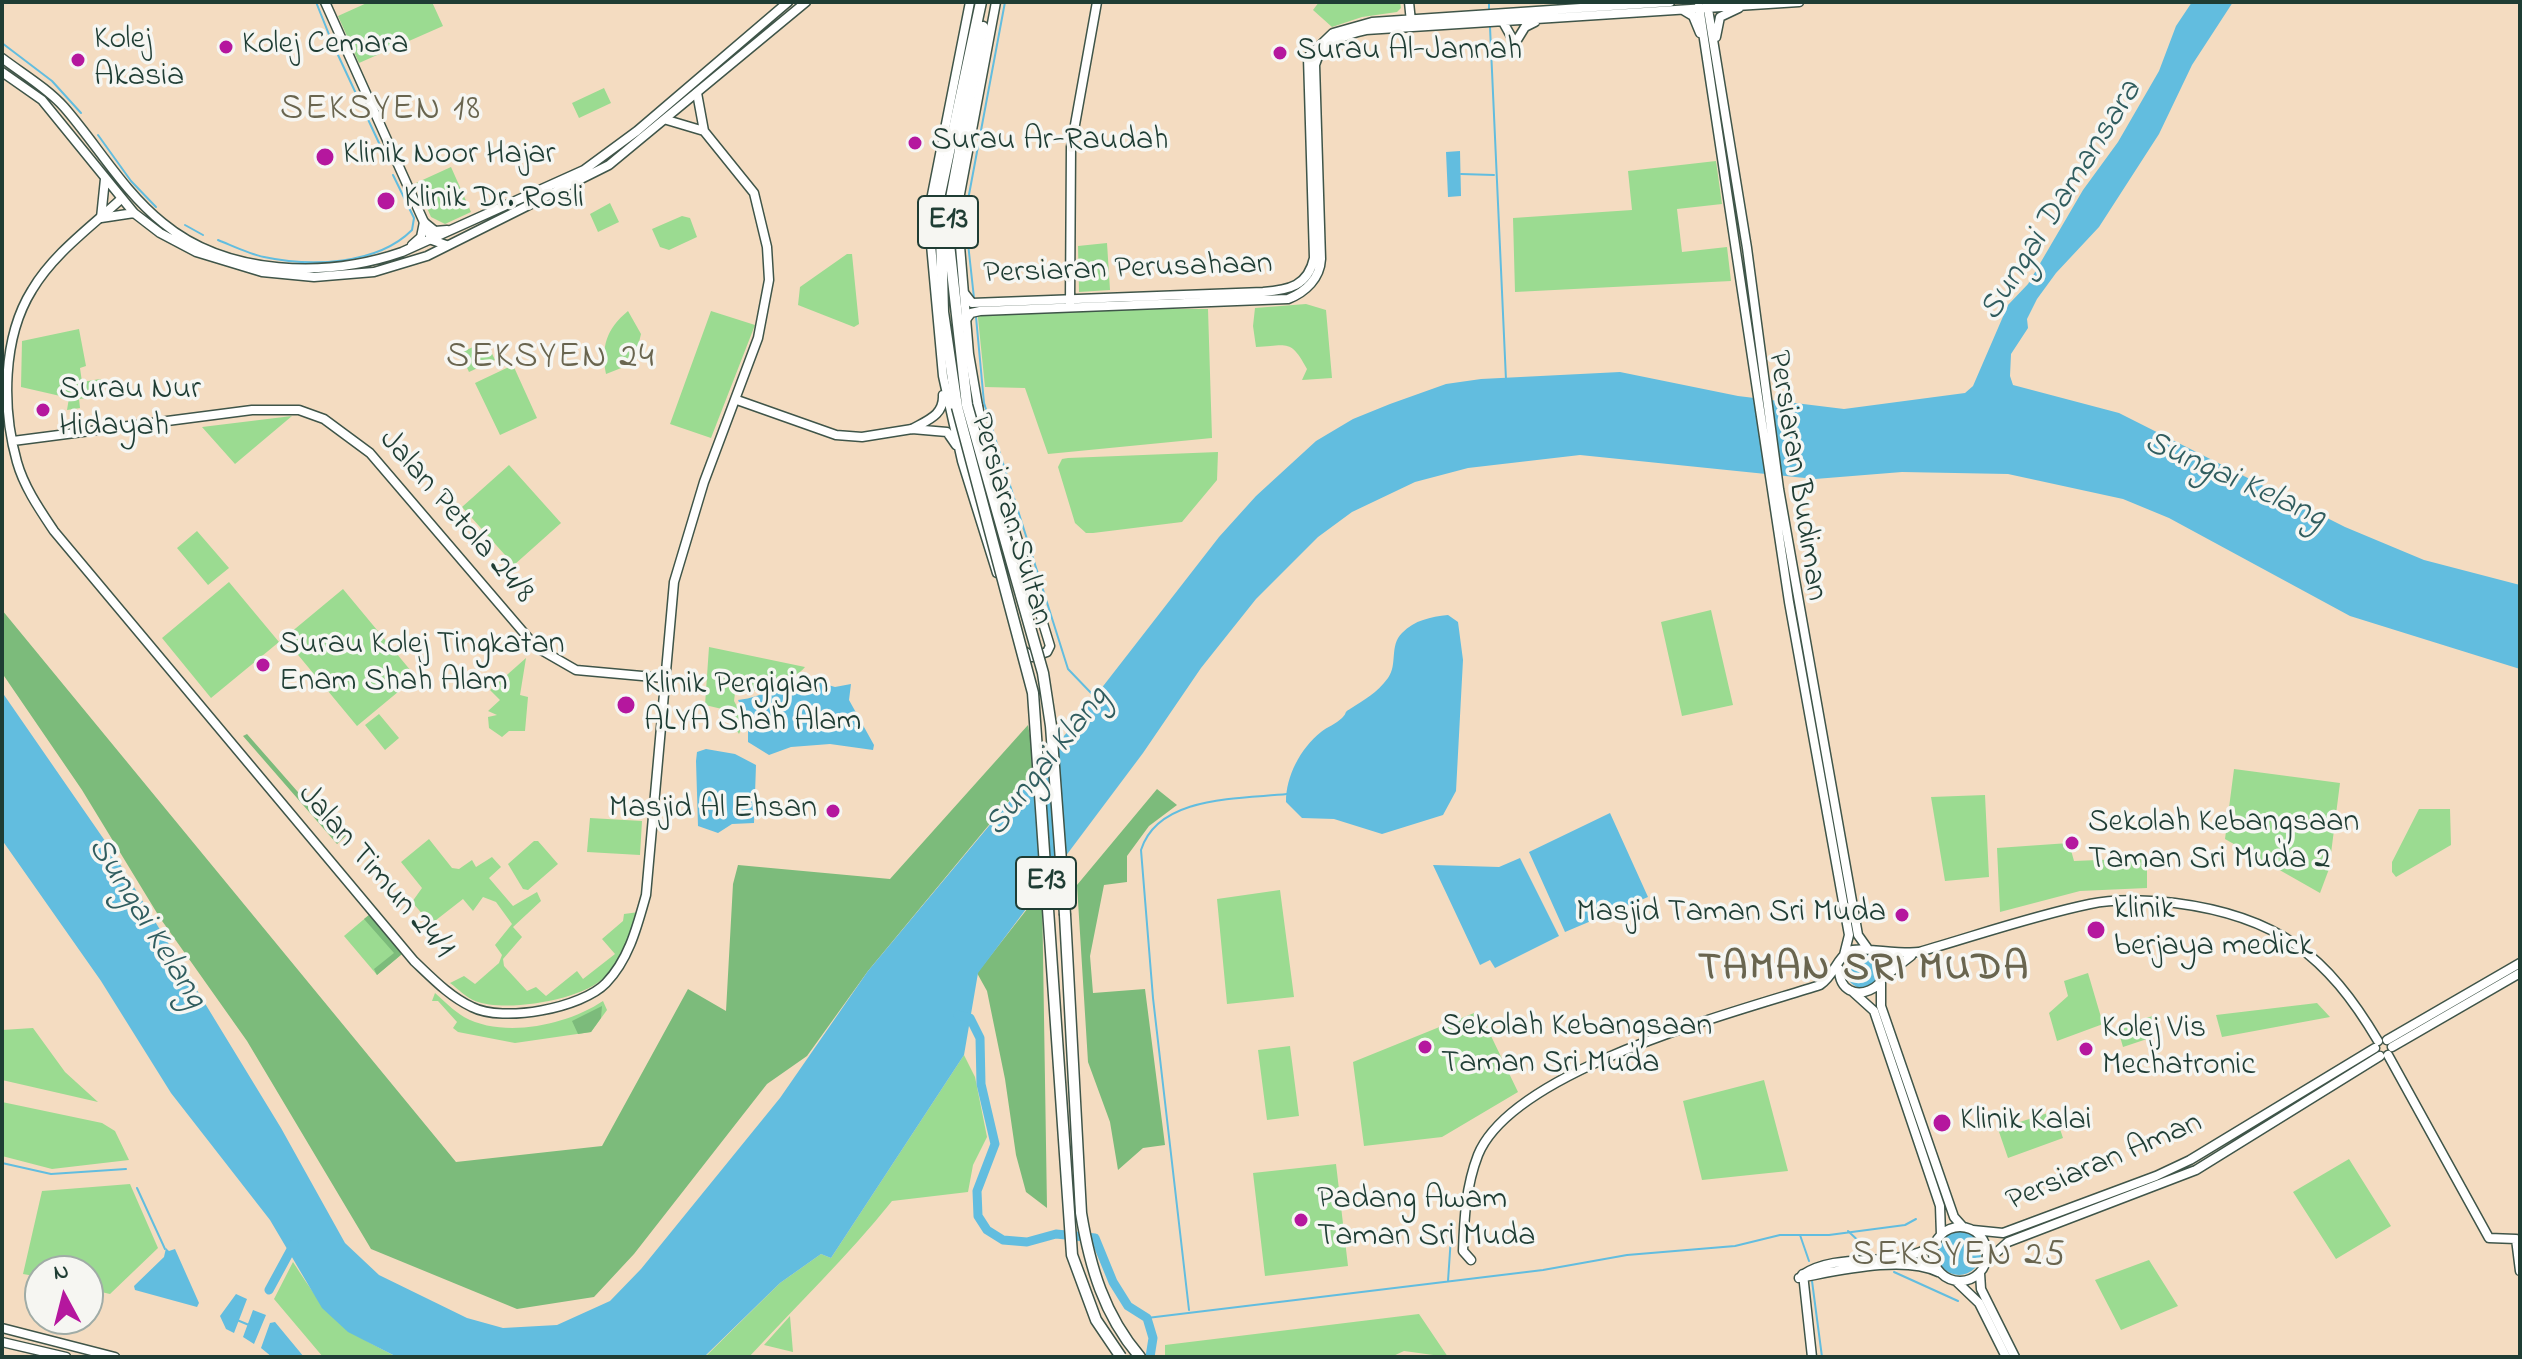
<!DOCTYPE html>
<style>
body{margin:0}
#map{position:relative;width:2522px;height:1359px;overflow:hidden;background:#f4dcc1;font-family:"Indie Flower",sans-serif}
canvas{display:block}
.frame{position:absolute;inset:0;border:4px solid #1f3d34;pointer-events:none}
.north{position:absolute;left:24px;top:1255px;width:80px;height:80px;box-sizing:border-box;background:#f6f6f2;border:2px solid #a0aca6;border-radius:50%;rotate:353deg;font-size:22px;font-weight:700;line-height:32px;text-align:center;color:#1f3d34}
.north::after{content:'';display:block;margin:auto;width:28px;height:36px;background:#b5179e;clip-path:polygon(50% 0,100% 100%,50% 72%,0 100%)}
</style>
<div id="map">
<canvas width="2522" height="1359"></canvas>
<div class="frame"></div>
<div class="north">N</div>
</div>
<script>
const g = document.querySelector('canvas').getContext('2d');
g.lineJoin = 'round';
function paint(path, color) { g.fillStyle = color; g.fill(path, 'evenodd'); }
function trace(path, color, width, dash) { g.strokeStyle = color; g.lineWidth = width; g.lineCap = dash ? 'butt' : 'round'; g.setLineDash(dash || []); g.stroke(path); }
function drawText(font, color, halo, rows, align = 'center') {
  g.font = font + ' "Indie Flower",sans-serif'; g.lineWidth = 7; g.setLineDash([]); g.textBaseline = 'middle'; g.strokeStyle = halo; g.fillStyle = color; for (const [text, x, y, turn = 0] of rows) {
    g.save(); g.translate(x, y); g.rotate((+turn || 0) * Math.PI / 180); g.textAlign = isNaN(turn) ? turn : align; if (halo) g.strokeText(text, 0, 0); g.fillText(text, 0, 0); g.restore();
  }
}
paint(new Path2D(`
 M369,2H432L443,26L359,63L338,16Z
 M1319,2H1400L1401,8L1397,12L1362,17L1332,27L1313,10Z
 M604,88L611,103L579,118L572,103Z
 M1716,161L1722,204L1677,209L1682,252L1727,247L1731,281L1515,292L1513,218L1632,210L1628,171Z
 M451,167L471,212L445,224L431,217L416,183Z
 M610,203L619,222L598,232L590,214Z
 M682,216L690,218L697,237L669,250L660,247L652,229Z
 M1107,243L1110,290L1079,292L1078,246Z
 M847,254H852L859,324L854,327L798,305L800,287Z
 M1306,304L1326,310L1332,378L1302,380L1307,369C1291,339 1288,345 1256,347L1253,326L1255,308Z
 M977,308L1208,309L1212,438L1048,454L1025,388L985,387Z
 M628,311L641,334L634,363L606,374C601,347 606,329 628,311Z
 M711,311L755,325L711,438L670,424Z
 M79,329L86,366L80,368L82,382L100,379L111,386L93,389L94,397L79,399L80,408L67,410L69,398L21,387L22,341Z
 M486,341L495,360L469,372L460,353Z
 M513,365L537,418L500,435L475,383Z
 M292,416L235,464L202,427Z
 M1218,452L1217,480L1182,522L1093,533H1086L1075,523L1058,467L1062,459L1068,458Z
 M509,465L561,523L514,565L462,507Z
 M197,531L229,568L208,585L177,548Z
 M229,582L279,642L211,698L162,638Z
 M343,589L416,677L357,726L284,638Z
 M1711,610L1733,705L1682,716L1661,622Z
 M709,647L805,667C793,682 753,694 735,693L734,701L745,721L739,734L722,709L705,705Z
 M526,658L520,695L528,697L525,731H509L502,737L489,728L488,717L497,715L488,711L500,700L490,690Z
 M379,714L399,738L385,750L365,725Z
 M2234,769L2340,783L2329,869L2320,893L2225,839Z
 M1985,795L1989,877L1945,881L1931,797Z
 M2419,809H2450L2451,845L2396,877L2392,872V862Z
 M590,818L642,821L640,855L587,852Z
 M429,839L452,868L459,869L472,860L476,867L492,857L501,867L489,878L513,906L537,892L541,901L513,927L522,937L503,959L504,966L527,991L536,987L546,996L577,971L583,979L615,954L602,939L623,921L624,914L639,912C630,933 623,960 605,977C582,1000 506,1013 475,1001C467,998 458,989 450,983L464,976L475,984L499,963L502,955L495,945L512,924L496,902L483,897L473,911L463,899L431,924L412,902L422,888L401,862Z
 M534,841H538L558,864L528,890L523,889L508,864Z
 M2069,843L2074,861L2147,858V888L2080,891L2000,912L1997,848Z
 M1280,890L1294,997L1227,1004L1217,899Z
 M369,915L402,954L377,975L344,936Z
 M2088,973L2103,1024L2057,1041L2049,1013L2068,996L2064,981Z
 M435,993C444,1001 454,1011 464,1017C504,1039 567,1025 603,1001L607,1010L591,1032L515,1043L458,1032L453,1028L457,1022L438,1001H432Z
 M2317,1003L2330,1017L2222,1037L2216,1015Z
 M1479,1011L1518,1092L1442,1137L1364,1146L1353,1062Z
 M2153,1016L2159,1035L2123,1047L2117,1026Z
 M33,1028L65,1072L98,1102L2,1080V1030Z
 M1290,1046L1299,1116L1267,1120L1258,1050Z
 M964,1055L975,1077L987,1137L973,1165L968,1192L892,1201C847,1257 797,1305 749,1357H705L780,1283L821,1254L831,1258Z
 M1764,1080L1788,1171L1702,1180L1683,1101Z
 M2,1102L102,1123L115,1131L129,1160L52,1169L2,1156Z
 M2054,1111L2063,1138L2008,1158L1998,1129Z
 M2349,1159L2391,1226L2336,1259L2293,1192Z
 M1336,1164L1348,1266L1265,1276L1253,1173Z
 M130,1184L158,1248L110,1294L88,1289V1271H40V1277L23,1274L42,1191Z
 M2149,1260L2178,1306L2121,1330L2095,1280Z
 M293,1262C329,1318 338,1327 397,1357H323L274,1299Z
 M1419,1314L1448,1357L1404,1351L1391,1357H1165V1345Z
 M790,1316L793,1352L764,1345Z`), '#9bdb91');
paint(new Path2D(`
 M2,610L456,1162L602,1146L688,989L726,1011L733,884L738,865L890,879L1028,725L1036,768L868,971L807,1056L767,1084L634,1254L594,1297L517,1309L371,1249L247,1041L160,918L82,790L2,673Z
 M247,734L326,824L334,821L350,832L337,844L243,736Z
 M1157,789L1177,805L1149,826L1127,856V882L1104,885L1090,956L1093,993L1145,989L1165,1145L1143,1148L1118,1170L1110,1122L1088,1062L1077,885Z
 M1042,890L1047,1208L1026,1192L1016,1155L1005,1079L987,991L977,973Z
 M369,915L402,954L377,975L374,969L394,953L364,919Z
 M602,1006L601,1018L591,1032L578,1034L572,1021Z`), '#7cbb7b');
paint(new Path2D(`
 M2192,2H2233L2192,65L2159,134L2099,227L2056,273L2037,299L2027,319L2028,328L2011,354L2010,376L2013,385L2119,413L2345,527L2424,560L2520,585V669L2350,616L2169,518L2123,499L2008,474L1902,472L1815,479L1580,455L1468,468L1415,482L1352,512L1318,537L1256,599L1201,668L1143,753L978,973L964,1055L831,1258L821,1254L780,1283L704,1357H397L348,1332L322,1308L270,1220L171,1093L101,981L2,840V692L112,851L281,1128L345,1243L379,1275L467,1318L503,1328L557,1325L610,1301L641,1269L780,1098L868,971L1069,730L1219,537L1256,496L1316,441L1353,419L1390,404L1446,384L1481,379L1620,372L1738,396L1844,409L1965,393L1973,386L2008,305L2028,284L2083,190L2118,142L2159,71L2176,26Z
 M1460,151L1461,196L1448,197L1446,152Z
 M1448,615L1458,622L1463,660L1456,791L1443,815L1382,834L1334,819L1302,818L1286,802C1286,776 1300,749 1321,732C1327,727 1336,724 1342,718C1348,712 1343,713 1350,709C1365,699 1376,694 1388,678C1398,664 1389,646 1402,633C1415,620 1430,617 1448,615Z
 M804,678L835,687L851,684L849,700L874,745L873,750L830,744L791,747L769,755L748,742V722L738,700C766,697 778,683 804,678Z
 M706,749L735,754L756,765L754,823L732,824L718,833L698,826L696,761L697,752Z
 M1610,813L1648,897L1565,932L1529,852Z
 M1520,858L1559,936L1495,968L1490,960L1480,965L1433,865L1499,867Z
 M1846 971a17 17 0 1 1 34 0a17 17 0 1 1-34 0Z
 M1937 1253a22 22 0 1 1 44 0a22 22 0 1 1-44 0Z
 M166,1248L169,1251L175,1249L199,1303L197,1307L135,1290L134,1286L164,1257Z
 M236,1294L247,1299L234,1333L226,1329L220,1316Z
 M253,1310L266,1315L254,1344L243,1337Z
 M275,1322L304,1357H272L261,1348L270,1323Z`), '#62bddf');
trace(new Path2D(`
 M316,2L330,37
 M1489,2V13
 M1490,27L1506,380
 M2,43L52,81L81,113
 M338,55L386,158
 M98,135L131,181L156,207
 M1461,174L1494,175
 M185,225L203,235
 M218,240C233,246 249,254 264,257C311,267 377,265 412,230L414,218L393,175
 M974,298L965,216L1005,2
 M976,317L984,403L1068,669L1093,695
 M2,1163L51,1174L126,1169
 M137,1188L165,1249
 M1848,1231L1867,1249
 M1800,1235L1809,1261
 M1894,1272L1958,1301
 M1448,1281L1452,1222
 M1812,1281L1822,1357
 M1189,1310L1153,998L1141,850C1158,795 1240,799 1287,794
 M1147,1318L1543,1270L1627,1255L1735,1246L1780,1235H1829L1905,1225L1916,1219
 M237,1320L249,1325
 M2,1356L7,1357`), '#62bddf', 2);
trace(new Path2D(`
 M958,1015L970,1018L980,1038L981,1084L995,1144L977,1191L978,1216L987,1230L1003,1240L1027,1242L1056,1234L1095,1238L1113,1282L1128,1306L1147,1318L1153,1338L1150,1357
 M269,1290L294,1244`), '#62bddf', 9);
const secondary = new Path2D(`
 M325,2L432,240L446,245
 M1409,2L1411,22
 M1707,3L1747,248L1779,489L1858,935L1868,949
 M1699,6L1789,602L1849,935L1844,955
 M1683,10L1693,16L1700,33
 M1503,22L1512,38
 M1716,37L1720,17L1739,8
 M1517,40L1525,27L1535,22
 M667,120L704,131
 M121,199C91,227 54,253 32,290C2,338 2,409 17,462C24,487 40,510 54,531L414,961C432,978 450,997 472,1007C503,1023 582,1008 606,983C629,959 637,927 646,895L674,582L704,482L758,338L769,280L767,247L754,193L704,131L697,93
 M965,294L972,303L1263,292C1289,290 1308,286 1314,258L1308,57L1333,33L1372,22L1670,2
 M1070,303L1071,147L1097,2
 M965,321L971,313L980,311L1288,299C1306,292 1320,278 1321,259L1315,65C1320,44 1346,34 1366,30L1799,2
 M737,400L836,435L862,437L912,429
 M13,441L252,410H299L324,419L370,453L536,647L576,670L664,678
 M1839,969C1840,1014 1907,986 1876,953
 M1884,977L1911,956
 M1881,983V1006L1954,1217L1963,1227
 M1853,992L1874,1011L1940,1206L1941,1235
 M2387,1040L2520,963
 M2392,1047L2520,973
 M2388,1055L2489,1238L2516,1239L2520,1271
 M1933 1254a27 27 0 1 1 54 0a27 27 0 1 1-54 0Z
 M1973,1230L2003,1233L2156,1176L2190,1160L2375,1048
 M1471,1260L1463,1251C1464,1219 1466,1186 1478,1155C1513,1069 1736,1012 1820,985C1834,976 1836,959 1849,951C1858,946 1900,955 1919,952C1975,936 2032,916 2090,904C2117,898 2148,900 2175,903C2277,916 2327,955 2378,1041
 M1987,1261L2008,1242L2196,1170L2380,1056
 M1980,1273L1981,1289L2015,1357
 M1803,1274L1812,1357
 M1802,1275C1841,1249 1898,1271 1935,1244
 M1799,1278C1838,1271 1903,1255 1938,1272
 M1957,1282L1979,1303L2006,1357
 M2,1328L115,1357
 M2,1342L66,1357`);
const primary = new Path2D(`
 M2,58C23,74 47,88 64,107C98,146 123,191 163,223C227,276 327,278 402,252L584,170L637,131L788,2
 M2,72L42,100L134,213L160,233L196,252L262,272L314,277L374,272L427,256L609,165L806,2
 M930,205L970,2
 M101,218L105,179
 M101,218L134,213
 M424,222L435,231L447,230
 M929,223L943,376L962,461L997,573
 M412,245L421,237L424,222
 M979,412L969,354L957,210L996,2
 M912,429C928,420 944,415 943,395
 M912,429L947,432L956,445
 M985,433L1050,646L1047,652L1032,657L1023,650`);
const highway = new Path2D(`
 M931,201L932,227
 M967,405L948,235L949,209L983,27
 M977,406L984,452
 M957,407L943,312L940,194L981,2
 M1065,915L1081,1213C1090,1267 1104,1315 1140,1357`);
trace(secondary, '#3f5549', 11);
trace(primary, '#3f5549', 11);
trace(highway, '#3f5549', 13);
trace(secondary, '#fff', 8);
trace(primary, '#fff', 8);
trace(highway, '#fff', 10);
const highwayBridge = new Path2D(`
 M967,405L1043,673L1051,726L1065,915
 M957,407L1033,693L1072,1255L1096,1320L1121,1357`);
trace(highwayBridge, '#3f5549', 13, []);
trace(highwayBridge, '#fff', 10);
for (const [x, y, r, color] of [
 [226,47,8,"#b5179e"],
 [1280,53,8,"#b5179e"],
 [78,60,8,"#b5179e"],
 [915,143,8,"#b5179e"],
 [325,157,10,"#b5179e"],
 [386,201,10,"#b5179e"],
 [43,410,8,"#b5179e"],
 [263,665,8,"#b5179e"],
 [626,705,10,"#b5179e"],
 [833,811,8,"#b5179e"],
 [2072,843,8,"#b5179e"],
 [1902,915,8,"#b5179e"],
 [2096,930,10,"#b5179e"],
 [1425,1047,8,"#b5179e"],
 [2086,1049,8,"#b5179e"],
 [1942,1123,10,"#b5179e"],
 [1301,1220,8,"#b5179e"]
]) { const dot = new Path2D(); dot.arc(x, y, r, 0, 2 * Math.PI); g.fillStyle = color; g.fill(dot); trace(dot, '#f6f6f2', 3); }
for (const [x, y, w] of [
 [948,222,60],
 [1046,883,60]
]) { const box = new Path2D(); box.roundRect(x - w / 2, y - 26, w, 52, 6); g.fillStyle = '#f6f6f2'; g.fill(box); trace(box, '#1f3d34', 2); }
drawText('bold 30px', '#1f3d34', null, [
 ["E13",948,222],
 ["E13",1046,883]
]);
drawText('32px', '#1f3d34', '#f6f6f2', [
 ["Kolej",94,42],
 ["Akasia",94,79],
 ["Kolej Cemara",242,47],
 ["Surau Al-Jannah",1296,53],
 ["Surau Ar-Raudah",931,143],
 ["Klinik Noor Hajar",343,157],
 ["Klinik Dr. Rosli",404,201],
 ["Surau Nur",59,392],
 ["Hidayah",59,429],
 ["Surau Kolej Tingkatan",279,647],
 ["Enam Shah Alam",279,684],
 ["Klinik Pergigian",644,687],
 ["ALYA Shah Alam",644,724],
 ["Masjid Al Ehsan",817,811,"right"],
 ["Sekolah Kebangsaan",2088,825],
 ["Taman Sri Muda 2",2088,862],
 ["klinik",2114,912],
 ["berjaya medick",2114,949],
 ["Masjid Taman Sri Muda",1886,915,"right"],
 ["Sekolah Kebangsaan",1441,1029],
 ["Taman Sri Muda",1441,1066],
 ["Kolej Vis",2102,1031],
 ["Mechatronic",2102,1068],
 ["Klinik Kalai",1960,1123],
 ["Padang Awam",1317,1202],
 ["Taman Sri Muda",1317,1239]
], 'left');
drawText('32px', '#1f3d34', '#f6f6f2', [
 ["Persiaran Perusahaan",1128,271,-2],
 ["Persiaran Budiman",1795,476,81],
 ["Jalan Petola 24/8",455,518,49],
 ["Persiaran Sultan",1009,520,73],
 ["Jalan Timun 24/1",374,873,49],
 ["Persiaran Aman",2105,1164,-23]
]);
drawText('italic 34px', '#305d5f', '#f6f6f2', [
 ["Sungai Damansara",2063,202,-58],
 ["Sungai Kelang",2234,482,24],
 ["Sungai Klang",1049,763,-52],
 ["Sungai Kelang",145,924,58]
]);
g.letterSpacing = '2px';
drawText('36px', '#69654f', '#f6f6f2', [
 ["SEKSYEN 18",381,112],
 ["SEKSYEN 24",551,360],
 ["SEKSYEN 25",1959,1258]
]);
g.letterSpacing = '0px';
g.letterSpacing = '2px';
drawText('bold 40px', '#69654f', '#f6f6f2', [
 ["TAMAN SRI MUDA",1864,971]
]);
g.letterSpacing = '0px';
</script>
